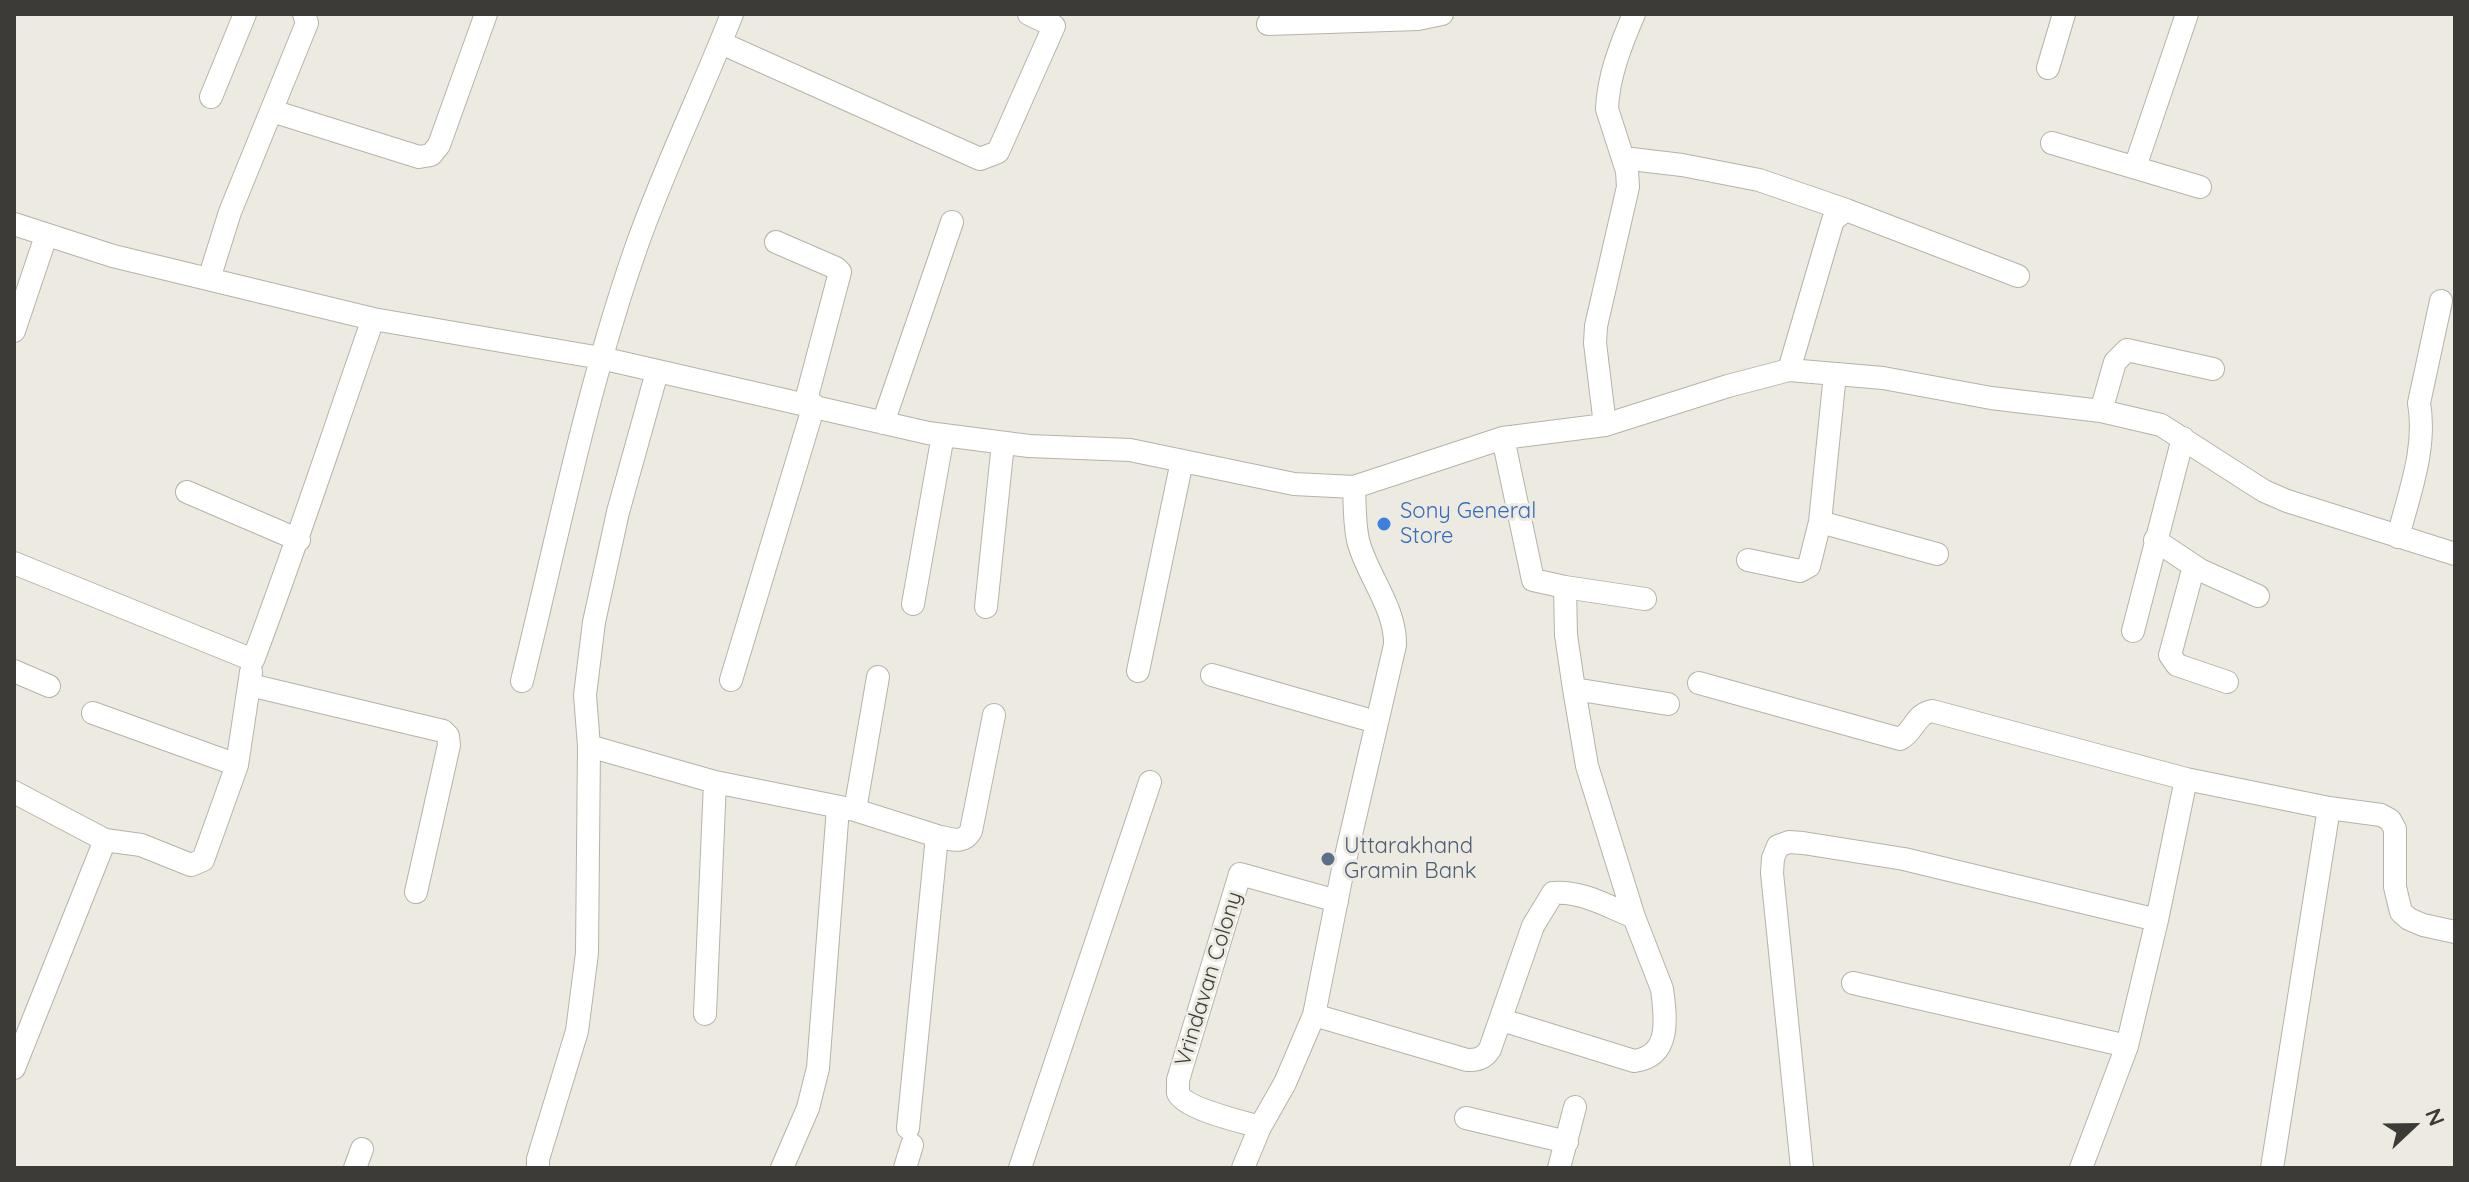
<!DOCTYPE html>
<style>
body{margin:0}
#map{position:relative;width:2469px;height:1182px;overflow:hidden;background:#edebe1;font-family:Quicksand,sans-serif}
canvas{display:block}
.frame{position:absolute;inset:0;border:16px solid #3c3b37;pointer-events:none}
.north{position:absolute;left:2373px;top:1086px;width:80px;height:80px;-webkit-text-stroke:6px #edebe1;paint-order:stroke;rotate:68deg;font-size:22px;font-weight:700;line-height:32px;text-align:center;color:#3c3b37}
.north::after{content:'';display:block;margin:auto;width:28px;height:36px;background:#3c3b37;clip-path:polygon(50% 0,100% 100%,50% 72%,0 100%)}
</style>
<div id="map">
<canvas width="2469" height="1182"></canvas>
<div class="frame"></div>
<div class="north">N</div>
</div>
<script>
const g = document.querySelector('canvas').getContext('2d');
g.lineJoin = 'round';
function trace(path, color, width, dash) { g.strokeStyle = color; g.lineWidth = width; g.lineCap = dash ? 'butt' : 'round'; g.setLineDash(dash || []); g.stroke(path); }
function drawText(font, color, halo, rows, align = 'center') {
  g.font = font + ' Quicksand,sans-serif'; g.lineWidth = 6; g.setLineDash([]); g.textBaseline = 'middle'; g.strokeStyle = halo; g.fillStyle = color; for (const [text, x, y, turn = 0] of rows) {
    g.save(); g.translate(x, y); g.rotate((+turn || 0) * Math.PI / 180); g.textAlign = isNaN(turn) ? turn : align; if (halo) g.strokeText(text, 0, 0); g.fillText(text, 0, 0); g.restore();
  }
}
const minor = new Path2D(`
 M1268,24L1418,19L1442,14
 M721,43L980,159L998,152L1054,26L1029,14
 M2048,68L2064,14
 M211,97L245,14
 M272,111L419,157L431,155L439,145L486,14
 M2052,143L2200,187
 M1623,158L1682,165L1759,180L1846,210
 M2135,167L2187,14
 M14,224L113,256L373,319L601,358L928,433L1029,446L1130,450L1294,484L1354,487L1503,438L1605,425L1728,386L1789,370L1883,378L1991,398L2101,411L2161,425L2264,491L2287,501L2455,554
 M776,242L836,268L840,272L805,404
 M209,279L230,212L307,23L304,14
 M14,331L46,236
 M1789,370L1833,220L1846,210L2018,276
 M2101,411L2115,362L2127,350L2213,369
 M883,423L952,222
 M1605,425L1595,343L1596,326L1628,187L1627,171L1607,109C1608,77 1621,44 1634,14
 M1503,438L1533,580L1565,587L1566,635L1574,689L1668,704
 M187,492L299,540
 M1820,522L1937,554
 M2398,537C2409,494 2427,448 2419,403L2441,301
 M2155,540L2200,570L2258,596
 M1748,560L1800,571L1809,566L1820,522L1835,374
 M14,563L253,660C296,547 333,433 373,319
 M2194,566L2170,655L2177,665L2227,682
 M1565,587L1645,599
 M913,604L943,435
 M986,607L1003,443
 M2133,631L2183,438
 M14,671L49,686
 M1138,671L1182,461
 M1212,675L1376,722
 M731,680L814,405
 M522,681C558,535 587,387 637,245C665,166 702,91 732,14
 M1699,683L1900,739C1914,732 1915,714 1932,711L2186,779L2329,808L2381,815L2390,820L2395,829V887L2401,912L2409,919L2423,925L2455,932
 M250,685L443,731L448,736L449,745L416,892
 M93,713L237,765
 M589,746L715,782L855,810L937,836L908,1128
 M14,792L105,840L14,1068
 M855,810L878,677
 M937,836C951,839 963,845 971,831L994,715
 M105,840L141,845L191,865L203,860L237,765L251,672
 M1853,983L2127,1046
 M705,1014L715,782
 M1314,1015L1467,1060C1477,1060 1484,1059 1490,1049L1533,926L1553,893C1581,890 1609,907 1634,917L1587,766L1574,689
 M1502,1020L1634,1061C1671,1056 1666,1019 1662,989L1634,917
 M1466,1118L1567,1142
 M1260,1127C1243,1122 1185,1109 1178,1093C1178,1091 1178,1083 1178,1080L1240,874L1337,901
 M355,1168L362,1149
 M538,1168V1159L577,1031L587,953L589,746L585,695L594,622L618,512L657,372
 M782,1168L808,1108L818,1068L838,808
 M905,1168L912,1145
 M1020,1168L1150,782
 M1243,1168L1260,1127L1285,1083L1314,1015L1343,869L1395,645C1396,609 1369,578 1359,544C1354,527 1355,505 1354,487
 M1559,1168L1575,1107
 M1802,1168L1772,873L1773,858L1778,846L1789,842L1803,843L1904,859L2157,920
 M2081,1168L2127,1046L2157,920L2186,779
 M2272,1168L2329,808`);
trace(minor, '#b5b3a9', 24);
trace(minor, '#fff', 22);
for (const [x, y, r, color] of [
 [1384,524,8,"#3f7fe0"],
 [1328,859,8,"#5c6f8a"]
]) { const dot = new Path2D(); dot.arc(x, y, r, 0, 2 * Math.PI); g.fillStyle = color; g.fill(dot); trace(dot, '#edebe1', 3); }
drawText('22px', '#366cbe', '#edebe1', [
 ["Sony General",1400,511],
 ["Store",1400,536]
], 'left');
drawText('22px', '#4e5e75', '#edebe1', [
 ["Uttarakhand",1344,846],
 ["Gramin Bank",1344,871]
], 'left');
drawText('22px', '#3c3b37', '#edebe1', [
 ["Vrindavan Colony",1209,979,-73]
]);
</script>
